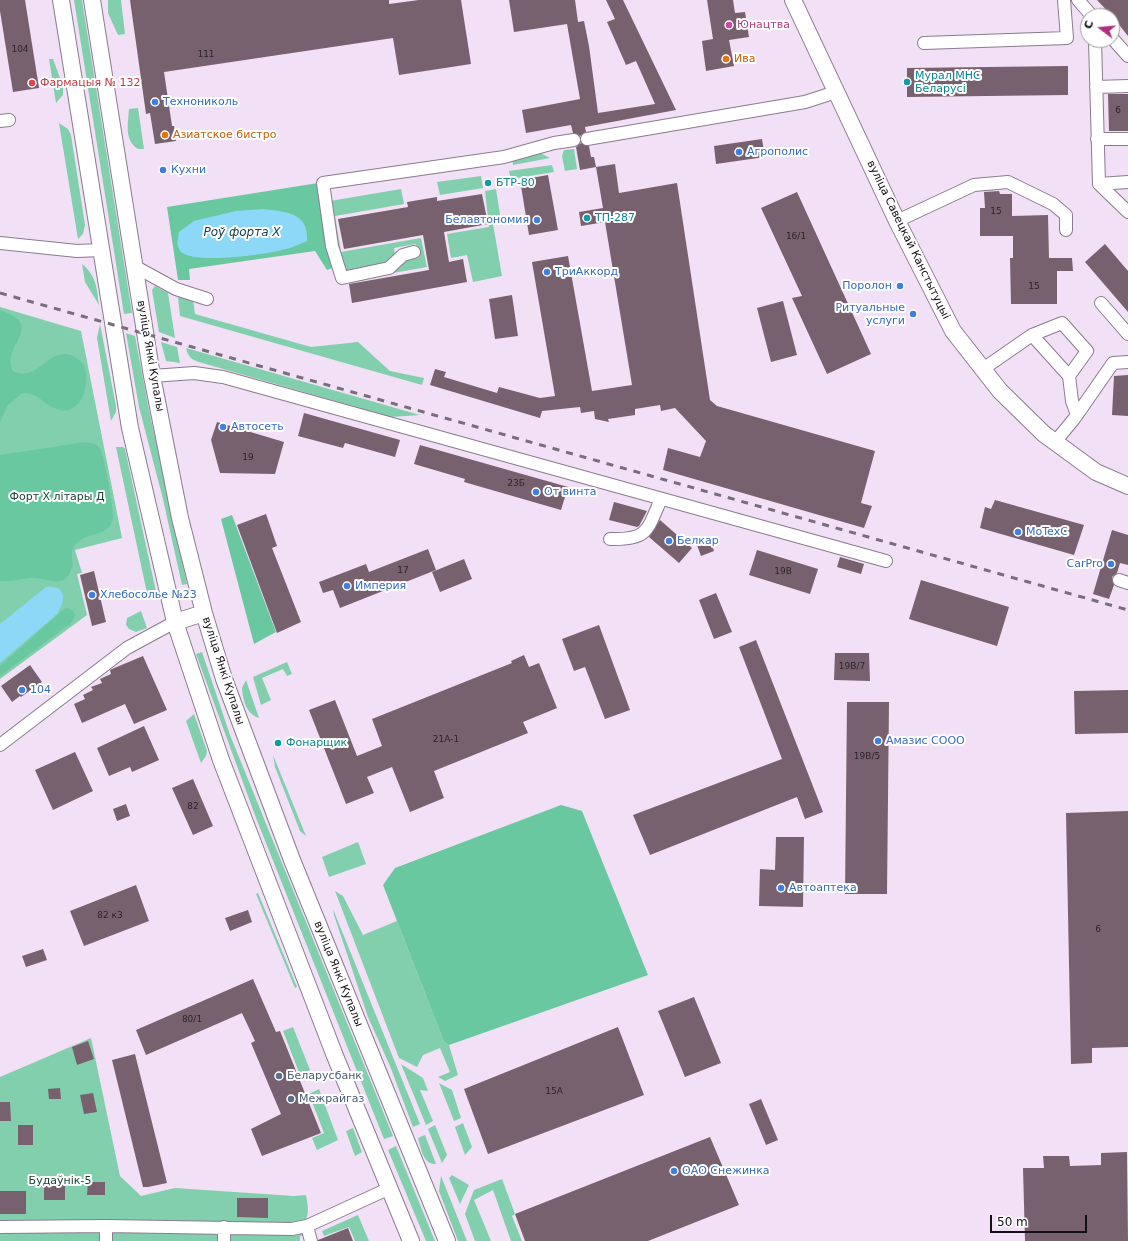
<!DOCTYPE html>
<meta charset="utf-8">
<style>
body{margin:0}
#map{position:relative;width:1128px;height:1241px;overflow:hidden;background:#f2e0f6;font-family:"DejaVu Sans",sans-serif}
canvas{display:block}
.north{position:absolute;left:1080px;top:8px;width:40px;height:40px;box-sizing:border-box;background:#fff;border:1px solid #a19fa1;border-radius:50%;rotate:286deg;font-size:11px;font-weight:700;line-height:16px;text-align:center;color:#140e15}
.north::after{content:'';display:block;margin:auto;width:14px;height:18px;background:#af307e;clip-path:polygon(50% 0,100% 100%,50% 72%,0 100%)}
.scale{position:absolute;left:990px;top:1215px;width:97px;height:18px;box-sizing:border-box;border:2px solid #140e15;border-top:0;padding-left:5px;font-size:12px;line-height:14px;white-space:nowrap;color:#140e15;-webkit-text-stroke:3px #fff;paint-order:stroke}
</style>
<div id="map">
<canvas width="1128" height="1241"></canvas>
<div class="north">С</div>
<div class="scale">50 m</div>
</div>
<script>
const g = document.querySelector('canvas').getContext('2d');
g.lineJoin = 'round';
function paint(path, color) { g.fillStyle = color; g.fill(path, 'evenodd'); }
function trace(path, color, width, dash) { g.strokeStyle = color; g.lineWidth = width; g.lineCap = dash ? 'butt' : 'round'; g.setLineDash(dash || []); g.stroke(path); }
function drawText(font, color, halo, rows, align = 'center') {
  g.font = font + ' "DejaVu Sans",sans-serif'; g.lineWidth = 4; g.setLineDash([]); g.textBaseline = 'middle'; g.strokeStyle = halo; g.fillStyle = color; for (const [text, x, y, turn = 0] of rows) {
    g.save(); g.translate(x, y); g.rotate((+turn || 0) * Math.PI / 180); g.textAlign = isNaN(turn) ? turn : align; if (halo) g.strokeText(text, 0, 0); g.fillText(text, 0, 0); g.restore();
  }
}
paint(new Path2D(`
 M74,0H82L132,313L124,314Z
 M108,0H121L125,34L118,35L108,13Z
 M49,59H53L63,86V95L56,103Z
 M138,108L144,149H138C124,140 128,124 129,109Z
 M59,123L68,129L71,135L85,225L83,234L78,239Z
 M574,149L577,169L565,171L562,156L564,150Z
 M538,152L550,158L513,165L512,157Z
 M552,165L554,172L511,179L509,171Z
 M481,176L483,188L440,195L437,182Z
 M401,189L404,204L335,216L341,252L421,238L427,267L393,273L405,260L419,258L416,244L394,248L395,255L386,263L342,271L330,201Z
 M496,189L501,221L493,224L502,276L473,282L467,255L451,258L447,234L489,227L485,191Z
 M82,264C96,275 97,288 99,305L85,282Z
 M155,286L168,293L175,338L159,332L152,290Z
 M178,297L193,300L195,314L311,347L358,342L390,371L424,378L422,385L180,316Z
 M0,307L81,331L122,538L75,550L82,573L77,574L87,615L0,679Z
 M100,324L116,406V412L111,421L97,338Z
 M126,333L135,336L149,410L187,584L182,585L163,499L139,407Z
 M161,342L177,347L180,363L166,361Z
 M186,348L420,415L391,417L199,362C191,359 188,357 186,348Z
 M116,447H123L125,449L157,596L148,598Z
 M141,611L147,628L136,632L129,629L126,625L127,618Z
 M202,652L230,735L393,1136L384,1139L256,818L196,654Z
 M287,662L292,674L287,676L283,669L262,678L271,700L261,705L253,677Z
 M246,680L259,718C246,714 243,700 242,688Z
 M194,714L207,751L206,756L201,763L186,721Z
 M273,755L306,836L300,831L275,767Z
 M358,842L366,864L329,877L322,857Z
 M335,891L343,896L363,935L397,921L444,1042L449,1045L458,1075L445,1081L438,1077L450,1072L440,1048L423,1055L417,1067L399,1058Z
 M258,893L297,987L295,988L256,894Z
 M333,909L420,1124L413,1127L390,1066L368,1017L334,915Z
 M293,1027L310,1070L300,1075L283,1031Z
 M91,1038L120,1176L141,1196L175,1188L294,1196L306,1195C308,1207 310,1215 303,1225L306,1235L300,1236V1241H0V1077Z
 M401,1064L423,1078L428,1091L420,1090L433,1121L426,1125Z
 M439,1083L452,1090L461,1118L454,1121Z
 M319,1089L338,1140L317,1150L312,1138L324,1133L309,1094Z
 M463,1123L472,1147L465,1155L455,1127Z
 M435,1125L447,1155L442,1163L428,1129Z
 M353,1128L362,1152L355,1156L346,1131Z
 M425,1135L436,1164C423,1165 421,1148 418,1138Z
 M396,1146L435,1241H426L388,1150Z
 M452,1175L469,1185L460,1204L449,1178Z
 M441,1176L467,1241H458L439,1191Z
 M502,1179L515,1214L512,1216L522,1241H511L493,1190L474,1200L491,1241H475L465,1214L474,1190Z
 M358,1215L369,1241H355L349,1227L324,1236L322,1231Z`), '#81cfad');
paint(new Path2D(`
 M318,183L335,267L327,270L315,251L189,269L190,280H178L167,207Z
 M0,310C48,327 0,344 13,371C39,385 52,338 79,360C85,365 87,373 86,380C86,398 75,417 54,408C40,402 40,393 22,393L8,405L0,422Z
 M85,442C90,443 96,443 99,447C104,453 113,506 113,515C113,519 112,524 109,527C101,536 85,533 75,545C69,552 74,560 72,568C64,592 45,576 30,578C19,579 11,582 0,581V455Z
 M232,515L276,632L254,644L221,519Z
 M68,608L74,612L75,616L71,623L0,676V666L64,609Z
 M561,805L582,811L648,975L449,1045L444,1042L383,885L395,868Z`), '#6ac8a1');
paint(new Path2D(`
 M263,209C286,212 309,212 307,241C302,243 296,246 290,248C271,254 196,265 181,252C179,250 178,246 177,243L179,232L194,221L236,211Z
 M46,587C67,584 66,601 57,614L0,663V624Z`), '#8cd8f6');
paint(new Path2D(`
 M0,0H25L39,88L13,92L0,11Z
 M130,0H389V4L419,0H461L471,64L399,75L393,38L164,72L172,126H174L176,141L155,144L150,113L146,114Z
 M509,0H575L578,22L584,21L589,46L598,113L655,104L636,61L626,65L607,22L615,19L606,0H623L676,110L585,127L586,132L580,136L573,133L571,125L526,133L522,110L580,99L567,24L514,32Z
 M707,0H733L735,13L745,12L749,37L729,40L734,66L706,71L702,41L713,39Z
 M1097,0H1128V36L1112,16Z
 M1068,66V95L907,97V68Z
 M1108,94H1128V131H1109Z
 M762,139L765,157L716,164L714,146Z
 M581,143L589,146L591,157H594L596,167L580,170L576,147Z
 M615,164L619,193L677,183L710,400L717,406L875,451L861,503L872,506L864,528L663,470L668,448L700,457L706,441L675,408L661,411L660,405L635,409V415L608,419L609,422L595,419L594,411L581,413L580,407L542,411L540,418L430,385L435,369L446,372L444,377L497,393L499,387L540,398L555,396L532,262L568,256L592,391L632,385L605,222L581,226L579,212L603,208L596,167Z
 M548,175L558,230L529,235L520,180Z
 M999,191L1000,194H1012V216L1048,215L1049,258H1072L1073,271H1057V304H1011L1010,258H1013V236H980V208H985L984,192Z
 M797,192L871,354L827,374L792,298L802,296L761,208Z
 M482,194L488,224L444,232L449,262L463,259L467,282L352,303L349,284L429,270L423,235L344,249L338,219L408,207L407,202L437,197V201Z
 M1105,244L1128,271V312L1085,262Z
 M512,295L518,336L495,339L489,299Z
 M783,301L797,355L771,362L757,308Z
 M1128,375V416L1112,415L1114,376Z
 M304,413L400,440L395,457L345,443L343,448L298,436Z
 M217,422L284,442L275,474L220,473L211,440Z
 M420,445L568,487L561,510L464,482L465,479L414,464Z
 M995,500L1084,525L1074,555L980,528L985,507L991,509Z
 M614,502L647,511L639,526L637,527L609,520Z
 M266,514L277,546L272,548L301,622L277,633L237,525Z
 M660,520L692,548L679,563L649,537Z
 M1112,530L1128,535V565L1120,563L1117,573L1112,577L1114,585L1109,599L1093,594Z
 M710,540L714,551L701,556L697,545Z
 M428,549L436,570L340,608L333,590L323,593L319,582L366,564L369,572Z
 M757,550L818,569L810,594L749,575Z
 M840,557L864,564L861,574L837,567Z
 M464,559L472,579L440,592L432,572Z
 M94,571L106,622L92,626L80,575Z
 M921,580L1009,607L997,646L909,619Z
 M716,593L732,632L714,639L699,600Z
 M599,625L630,710L605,719L585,667L574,671L562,639Z
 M756,640L823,812L805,819L797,797L650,855L633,815L782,759L739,647Z
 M835,653H869L870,681L834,680Z
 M524,655L529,667L539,663L557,708L523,722L528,733L434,771L444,798L410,812L392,767L367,777L374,793L346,804L309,710L335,700L357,756L382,746L372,719L512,663L511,661Z
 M143,656L167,710L134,724L125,704L82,723L74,704L85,699L83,695L93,690L91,687L102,683L100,679L111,674L110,670L112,669Z
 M30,665L42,682L21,697L20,696L12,702L1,686Z
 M1128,690V733L1075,734L1074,691Z
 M847,702H889L887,894H845Z
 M144,726L159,760L132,772L130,767L109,776L97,748Z
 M75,752L93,791L53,810L35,770Z
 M193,779L213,826L193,835L172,788Z
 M126,804L130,816L117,821L113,809Z
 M1128,811V1047L1092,1048V1063L1071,1064L1066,813Z
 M776,837H804L803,907L759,906L760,869L775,870Z
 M136,885L149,921L84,946L70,911Z
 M248,910L252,922L230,931L225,918Z
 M43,949L47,960L26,967L22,956Z
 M253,979L276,1032L280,1031L321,1133L262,1156L251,1129L281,1114L251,1043L255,1041L242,1013L146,1055L136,1030Z
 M694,997L721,1063L685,1077L658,1011Z
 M618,1027L644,1095L488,1154L464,1089Z
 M88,1041L94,1059L77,1065L72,1047Z
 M135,1054L167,1183L148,1187H143L112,1060Z
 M60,1088L61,1099H49L48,1089Z
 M93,1093L97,1112L84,1114L80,1095Z
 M761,1099L778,1140L766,1145L749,1104Z
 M0,1102H10L11,1121H0Z
 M18,1125H33V1145H18Z
 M710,1137L739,1205L648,1241H525L515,1214Z
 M1127,1152L1128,1241H1025L1023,1168H1044L1043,1156H1069L1070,1166L1101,1165V1153Z
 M88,1182H105V1195H87Z
 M65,1185V1200H44V1186Z
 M0,1191H26V1214H0Z
 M237,1198H268V1218L237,1217Z
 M348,1228L353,1241H318V1240Z`), '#78616e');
const minor = new Path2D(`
 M1078,0L1092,16
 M1112,38L1128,56
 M1095,40L1099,184L1128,212
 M924,43L1067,38L1064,0
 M1096,87L1128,86
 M0,121L9,120
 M587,139L805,102L836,92
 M1097,139H1128
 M1099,184L1128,182
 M897,221L974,185L1008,182L1053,204L1066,215V230
 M0,243L77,251L102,250
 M414,252L403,255L389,268L342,278L332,246L323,183L504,157L554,143L574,140
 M134,266L176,289L207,299
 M1101,303L1128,334
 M983,369L1032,335L1069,376L1087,351L1062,323L1032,335
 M152,376L194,373L223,377L886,561
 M1069,376L1072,401L1077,415
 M1055,442L1074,419L1113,363L1128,362
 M610,539C648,540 647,531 661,499
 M1119,580L1128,583
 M0,745L127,648L175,622
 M307,1226L311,1241
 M0,1227L106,1226L292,1229L307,1226L390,1188
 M224,1227V1241
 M106,1241V1226`);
const major = new Path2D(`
 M61,0L130,428L175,622L221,760L335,1056L411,1241
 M92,0L152,376L180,518L204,613L224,679L292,860L447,1241
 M793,0L897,221L953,331L1000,391L1044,434L1096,472L1128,486
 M175,622L204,613`);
trace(minor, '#8b7b8e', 14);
trace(major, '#8b7b8e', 18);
trace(minor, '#fff', 12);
trace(major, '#fff', 16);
trace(new Path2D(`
 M0,293L1128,610`), '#786d7b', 3, [7, 7]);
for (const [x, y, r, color] of [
 [729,25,4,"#d1479c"],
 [726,59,4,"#e8710a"],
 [907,82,4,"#0f9aa8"],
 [32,83,4,"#e0444e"],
 [155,102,4,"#3f7fe0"],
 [165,135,4,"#e8710a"],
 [739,152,4,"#3f7fe0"],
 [163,170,4,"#3f7fe0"],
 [488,183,4,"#0f9aa8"],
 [587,218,4,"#0f9aa8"],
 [537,220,4,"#3f7fe0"],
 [547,272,4,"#3f7fe0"],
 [900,286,4,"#3f7fe0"],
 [913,314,4,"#3f7fe0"],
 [223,427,4,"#3f7fe0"],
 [536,492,4,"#3f7fe0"],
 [1018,532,4,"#3f7fe0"],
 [669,541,4,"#3f7fe0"],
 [1111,564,4,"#3f7fe0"],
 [347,586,4,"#3f7fe0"],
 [92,595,4,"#3f7fe0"],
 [22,690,4,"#3f7fe0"],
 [878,741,4,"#3f7fe0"],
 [278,743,4,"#0f9aa8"],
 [781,888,4,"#3f7fe0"],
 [279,1076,4,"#5c6f8a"],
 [291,1099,4,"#5c6f8a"],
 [674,1171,4,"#3f7fe0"]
]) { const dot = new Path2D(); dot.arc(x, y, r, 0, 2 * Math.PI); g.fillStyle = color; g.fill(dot); trace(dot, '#fff', 1.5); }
drawText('9px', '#2d232b', null, [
 ["104",20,50],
 ["111",206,55],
 ["6",1118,111],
 ["15",996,212],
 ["16/1",796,237],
 ["15",1034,287],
 ["19",248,458],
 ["23Б",516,484],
 ["17",403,571],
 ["19В",783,572],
 ["19В/7",852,667],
 ["21А-1",446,740],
 ["19В/5",867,757],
 ["82",193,807],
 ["82 к3",110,916],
 ["6",1098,930],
 ["80/1",192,1020],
 ["15А",554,1092]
]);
drawText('11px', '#b23c85', '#fff', [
 ["Юнацтва",737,25]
], 'left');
drawText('11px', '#c56008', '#fff', [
 ["Ива",734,59],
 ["Азиатское бистро",173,135]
], 'left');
drawText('11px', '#0d838f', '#fff', [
 ["Мурал МНС",915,76],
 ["Беларусі",915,89],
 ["БТР-80",496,183],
 ["ТП-287",595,218],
 ["Фонарщик",286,743]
], 'left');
drawText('11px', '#be3a42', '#fff', [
 ["Фармацыя № 132",40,83]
], 'left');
drawText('11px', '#366cbe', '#fff', [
 ["Технониколь",163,102],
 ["Агрополис",747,152],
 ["Кухни",171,170],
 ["Белавтономия",529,220,"right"],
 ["ТриАккорд",555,272],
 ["Поролон",892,286,"right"],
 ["Ритуальные",905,308,"right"],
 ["услуги",905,321,"right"],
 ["Автосеть",231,427],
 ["От винта",544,492],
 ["MoTexC",1026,532],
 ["Белкар",677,541],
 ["CarPro",1103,564,"right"],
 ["Империя",355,586],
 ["Хлебосолье №23",100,595],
 ["104",30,690],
 ["Амазис СООО",886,741],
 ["Автоаптека",789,888],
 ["ОАО Снежинка",682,1171]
], 'left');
drawText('11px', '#140e15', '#fff', [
 ["вуліца Савецкай Канстытуцыі",908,240,64],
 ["вуліца Янкі Купалы",150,356,80],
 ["вуліца Янкі Купалы",223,671,72],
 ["вуліца Янкі Купалы",338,974,68]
]);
drawText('11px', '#1a4333', '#fff', [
 ["Форт X літары Д",57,497],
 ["Будаўнік-5",60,1181]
]);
drawText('11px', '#4e5e75', '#fff', [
 ["Беларусбанк",287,1076],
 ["Межрайгаз",299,1099]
], 'left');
drawText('italic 12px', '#13404f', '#fff', [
 ["Роў форта X",242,233]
]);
</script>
